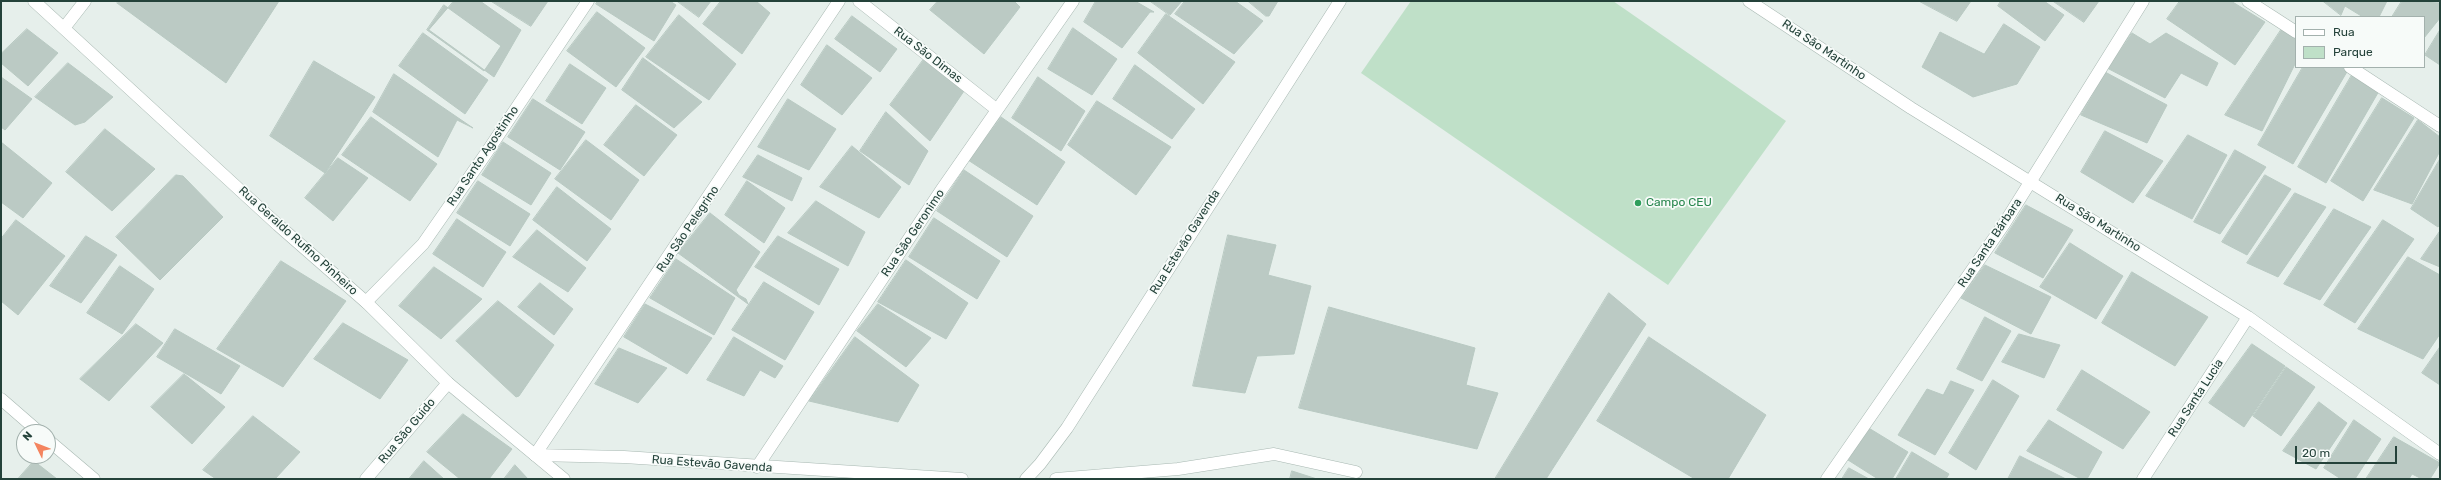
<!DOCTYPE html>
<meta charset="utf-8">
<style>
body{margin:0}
#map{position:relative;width:2441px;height:480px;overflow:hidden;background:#e6efeb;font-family:Rubik,sans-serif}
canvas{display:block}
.frame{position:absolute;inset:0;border:2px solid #24423a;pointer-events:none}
.legend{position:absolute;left:2295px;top:16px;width:130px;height:52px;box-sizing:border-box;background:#f7fbf9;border:1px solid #a3b1ad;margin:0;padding:5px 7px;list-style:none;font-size:12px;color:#24423a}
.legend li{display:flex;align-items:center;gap:8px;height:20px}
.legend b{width:20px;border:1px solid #a3b1ad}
.north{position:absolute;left:16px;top:424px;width:40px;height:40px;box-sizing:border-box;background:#f7fbf9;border:1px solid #a3b1ad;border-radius:50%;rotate:313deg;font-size:11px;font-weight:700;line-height:16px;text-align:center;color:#24423a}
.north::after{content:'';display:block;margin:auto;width:14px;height:18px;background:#f4845f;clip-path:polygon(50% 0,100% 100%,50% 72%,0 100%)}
.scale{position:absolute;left:2295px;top:446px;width:102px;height:18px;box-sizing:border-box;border:2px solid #24423a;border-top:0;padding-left:5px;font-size:12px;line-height:14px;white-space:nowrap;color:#24423a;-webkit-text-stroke:3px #f7fbf9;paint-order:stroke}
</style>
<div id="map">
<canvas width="2441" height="480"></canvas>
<div class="frame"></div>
<ul class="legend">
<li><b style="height:5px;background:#fff"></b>Rua</li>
<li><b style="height:11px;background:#bfe0c8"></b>Parque</li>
</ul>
<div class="north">N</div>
<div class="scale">20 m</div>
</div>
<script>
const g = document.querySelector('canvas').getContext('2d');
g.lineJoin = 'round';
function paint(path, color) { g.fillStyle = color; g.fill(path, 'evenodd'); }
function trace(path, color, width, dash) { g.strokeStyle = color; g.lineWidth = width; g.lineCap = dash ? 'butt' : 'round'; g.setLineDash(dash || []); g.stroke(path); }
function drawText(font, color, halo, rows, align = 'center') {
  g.font = font + ' Rubik,sans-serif'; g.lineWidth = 3.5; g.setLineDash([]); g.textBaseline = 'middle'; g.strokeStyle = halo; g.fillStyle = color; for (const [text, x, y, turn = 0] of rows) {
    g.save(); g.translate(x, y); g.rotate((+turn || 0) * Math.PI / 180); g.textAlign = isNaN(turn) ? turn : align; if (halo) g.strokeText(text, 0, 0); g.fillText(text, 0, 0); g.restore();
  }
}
paint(new Path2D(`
 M1411,1H1613L1786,121L1668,285L1361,73Z`), '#bfe0c8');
const building = new Path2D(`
 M119,1H279L226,83L117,3Z
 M454,1H480L521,30L494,77L429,30Z
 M491,1H548L531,26Z
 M598,1H670L676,5L654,41L596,4Z
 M677,1H711L699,17Z
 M721,1H756L770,13L742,54L703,24Z
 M938,1H1014L1020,7L984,54L930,10Z
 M1096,1H1135L1154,12H1150L1122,48L1084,22Z
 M1150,1H1182L1170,15Z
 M1185,1H1235L1263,21L1234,54L1175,14Z
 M1248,1H1278L1269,16H1266Z
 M1919,1H1971L1957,21Z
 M2001,1H2044L2064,15L2045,41L1998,6Z
 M2053,1H2099L2084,22Z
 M2180,1H2231L2265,22L2235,65L2167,19Z
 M2323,1H2347L2341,15Z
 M2347,1H2387L2379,17H2363L2345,6Z
 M2402,1L2440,3V18L2424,38V17H2392Z
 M444,5L501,46L484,71L427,30Z
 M597,12L645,48L616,87L567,51Z
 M1166,14L1235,62L1203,104L1138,53Z
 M679,15L736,64L709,100L646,57Z
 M852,16L897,49L880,72L835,39Z
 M2004,24L2040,47L2017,84L1973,97L1922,67L1940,32L1984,54Z
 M2283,27L2296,36V62L2262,131L2225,115Z
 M1073,28L1117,59L1092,95L1048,69Z
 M27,29L58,53L28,86L1,63V54Z
 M2440,30V65L2425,55Z
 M423,33L488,80L465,114L399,66Z
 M2132,33L2150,44L2166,33L2218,63L2207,86L2181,73L2165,98L2107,68Z
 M827,45L872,78L842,115L801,85Z
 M643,58L702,102L674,128L622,90Z
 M924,59L964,91L930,141L890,105Z
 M314,61L375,97L325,173L270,136Z
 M68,63L113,97L85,122L75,125L35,97Z
 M570,64L606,88L582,124L546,101Z
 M1135,65L1195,109L1172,139L1113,99Z
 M2303,67H2341L2348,70L2293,164L2258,145Z
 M2105,72L2167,105L2147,143L2081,115Z
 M394,74L473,128L457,120L438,157L373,112Z
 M2352,75L2379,91L2326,183L2298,167Z
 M1,77L32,99L5,130L1,127Z
 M1038,77L1085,111L1061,151L1012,118Z
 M2382,98L2414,118L2363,201L2331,181Z
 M533,99L585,132L560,170L508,137Z
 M788,99L836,129L809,170L758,147Z
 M1097,101L1171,147L1136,195L1068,145Z
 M636,105L677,135L644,176L604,145Z
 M886,112L928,151L909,185L860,151Z
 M371,117L437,164L410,201L342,155Z
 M1001,117L1065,162L1037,205L968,160Z
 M2418,120L2440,137V151L2412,204L2374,190Z
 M105,129L155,169L112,211L66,172Z
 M2105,131L2163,161L2133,203L2081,172Z
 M2188,135L2227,155L2192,219L2146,196Z
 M586,140L639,180L611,220L555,179Z
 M1,142L52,183L23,218L1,202Z
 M503,142L551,173L531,205L482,175Z
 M852,146L901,187L879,218L820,187Z
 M2235,150L2266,167L2220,234L2194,222Z
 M758,155L802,178L792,201L743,177Z
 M338,158L368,178L333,221L305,198Z
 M2440,159V224L2438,227L2411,209Z
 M964,170L1033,216L1007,257L937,211Z
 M176,175L183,176L223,217L160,280L116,237Z
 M2265,175L2291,189L2247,255L2222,242Z
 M478,181L530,214L510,246L457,213Z
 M747,181L785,208L764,243L725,215Z
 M557,187L611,229L587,261L533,220Z
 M2295,193L2326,207L2278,277L2247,263Z
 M816,201L865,232L848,266L788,233Z
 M2026,205L2073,230L2043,278L1995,253Z
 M2334,209L2371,227L2320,300L2284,284Z
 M710,213L760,252L736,290L739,295L746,299L748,304L678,253Z
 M934,218L1000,261L977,299L909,257Z
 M457,219L506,252L483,287L433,254Z
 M16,220L65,256L18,315L1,301V239Z
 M2383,220L2414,239L2355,323L2324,305Z
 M537,230L586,268L568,292L513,257Z
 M2440,231V267L2421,259Z
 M1228,235L1276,245L1268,275L1311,286L1294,354L1257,356L1245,393L1193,386Z
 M86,236L117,255L81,303L50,286Z
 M778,236L839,269L819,305L755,267Z
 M2070,243L2123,276L2096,319L2040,287Z
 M2408,257L2440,275V334L2423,359L2358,329Z
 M676,259L735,298L714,335L650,298Z
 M906,260L968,303L946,339L878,302Z
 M281,261L346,301L283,387L217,349Z
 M1985,265L2051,297L2031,334L1961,298Z
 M120,266L154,289L122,334L87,313Z
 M434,267L482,299L441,339L399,306Z
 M2132,272L2208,317L2175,366L2102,323Z
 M764,282L814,312L785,360L732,330Z
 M540,283L573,309L554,335L518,307Z
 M1609,293L1646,324L1546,479H1495Z
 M498,301L554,345L519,396L516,397L456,341Z
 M645,304L712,338L687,374L624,337Z
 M878,304L931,338L906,367L857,331Z
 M1329,307L1475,348L1466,385L1498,393L1477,449L1299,408Z
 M1985,317L2011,331L1982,381L1957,369Z
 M343,323L408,360L380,399L314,359Z
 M136,324L163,343L109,401L80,379Z
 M175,329L240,366L221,394L157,357Z
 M2019,334L2060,345L2044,378L2002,362Z
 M734,337L783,366L775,378L760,370L744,396L707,380Z
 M855,337L919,385L898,422L809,401Z
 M1649,337L1766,415L1728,479H1695L1597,421Z
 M2252,344L2285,366L2244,427L2209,403Z
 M2440,347V385L2422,373Z
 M619,348L667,368L638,403L595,384Z
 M2286,367L2315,387L2281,436L2253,416Z
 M2082,370L2150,412L2123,449L2057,410Z
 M184,374L225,407L192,444L151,407Z
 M1993,380L2019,396L1976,470L1949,453Z
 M1951,381L1974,390L1935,455L1898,435L1927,389L1943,395Z
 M2319,402L2347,423L2316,469L2283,451Z
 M463,414L512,449L489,479H460L427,452Z
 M253,416L300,452L275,479H216L203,470Z
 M2049,420L2102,452L2087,479H2081L2027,451Z
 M2354,420L2381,439L2355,479H2341L2324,468Z
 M1867,427L1908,452L1892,479H1878L1848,460Z
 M2394,437L2440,463L2430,479H2422L2412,474L2409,479H2366Z
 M1912,452L1949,474L1946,479H1896Z
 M2020,456L2066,479H2008Z
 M34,461L57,479H18Z
 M424,461L444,479H409Z
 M515,465L528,479H504Z
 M1849,468L1869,479H1842Z
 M1292,471L1317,479H1290Z`);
paint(building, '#bbcac4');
trace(building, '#b8c9c2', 1);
const service = new Path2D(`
 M1056,479L1178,469L1274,454L1356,472`);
const minor = new Path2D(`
 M859,1L996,109
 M1749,1L1911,108L2248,317L2440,454
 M2248,1L2296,32
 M64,28L85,1
 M2350,67L2440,126
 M366,302L423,244L487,152L588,1
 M535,455L839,1
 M535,455L624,457L962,479
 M757,467L942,189L1073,1
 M366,479L448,383
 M1026,479L1040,464L1067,428L1340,1
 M2143,479L2248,317`);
const tertiary = new Path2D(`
 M34,1L278,225L366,302L448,383L564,479
 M1,399L39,432
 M48,440L94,479
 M1827,479L2004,224L2143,1`);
trace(service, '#a8b8b2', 13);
trace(minor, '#a8b8b2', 13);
trace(tertiary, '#a8b8b2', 13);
trace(service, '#fff', 12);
trace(minor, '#fff', 12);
trace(tertiary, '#fff', 12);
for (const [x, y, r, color] of [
 [1638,203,4,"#2e9e5b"]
]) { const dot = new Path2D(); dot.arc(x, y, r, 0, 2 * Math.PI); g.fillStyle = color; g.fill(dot); trace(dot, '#f7fbf9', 1.5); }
drawText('12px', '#24423a', '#f7fbf9', [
 ["Rua São Martinho",1824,50,34],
 ["Rua São Dimas",928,55,38],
 ["Rua Santo Agostinho",483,156,-56],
 ["Rua São Martinho",2098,223,32],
 ["Rua São Pelegrino",688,229,-56],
 ["Rua São Geronimo",913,233,-56],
 ["Rua Geraldo Rufino Pinheiro",298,241,42],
 ["Rua Estevão Gavenda",1185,242,-58],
 ["Rua Santa Bárbara",1990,243,-56],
 ["Rua Santa Lucia",2196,398,-57],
 ["Rua São Guido",407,431,-50],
 ["Rua Estevão Gavenda",712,464,4]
]);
drawText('12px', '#27864d', '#f7fbf9', [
 ["Campo CEU",1646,203]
], 'left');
</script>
